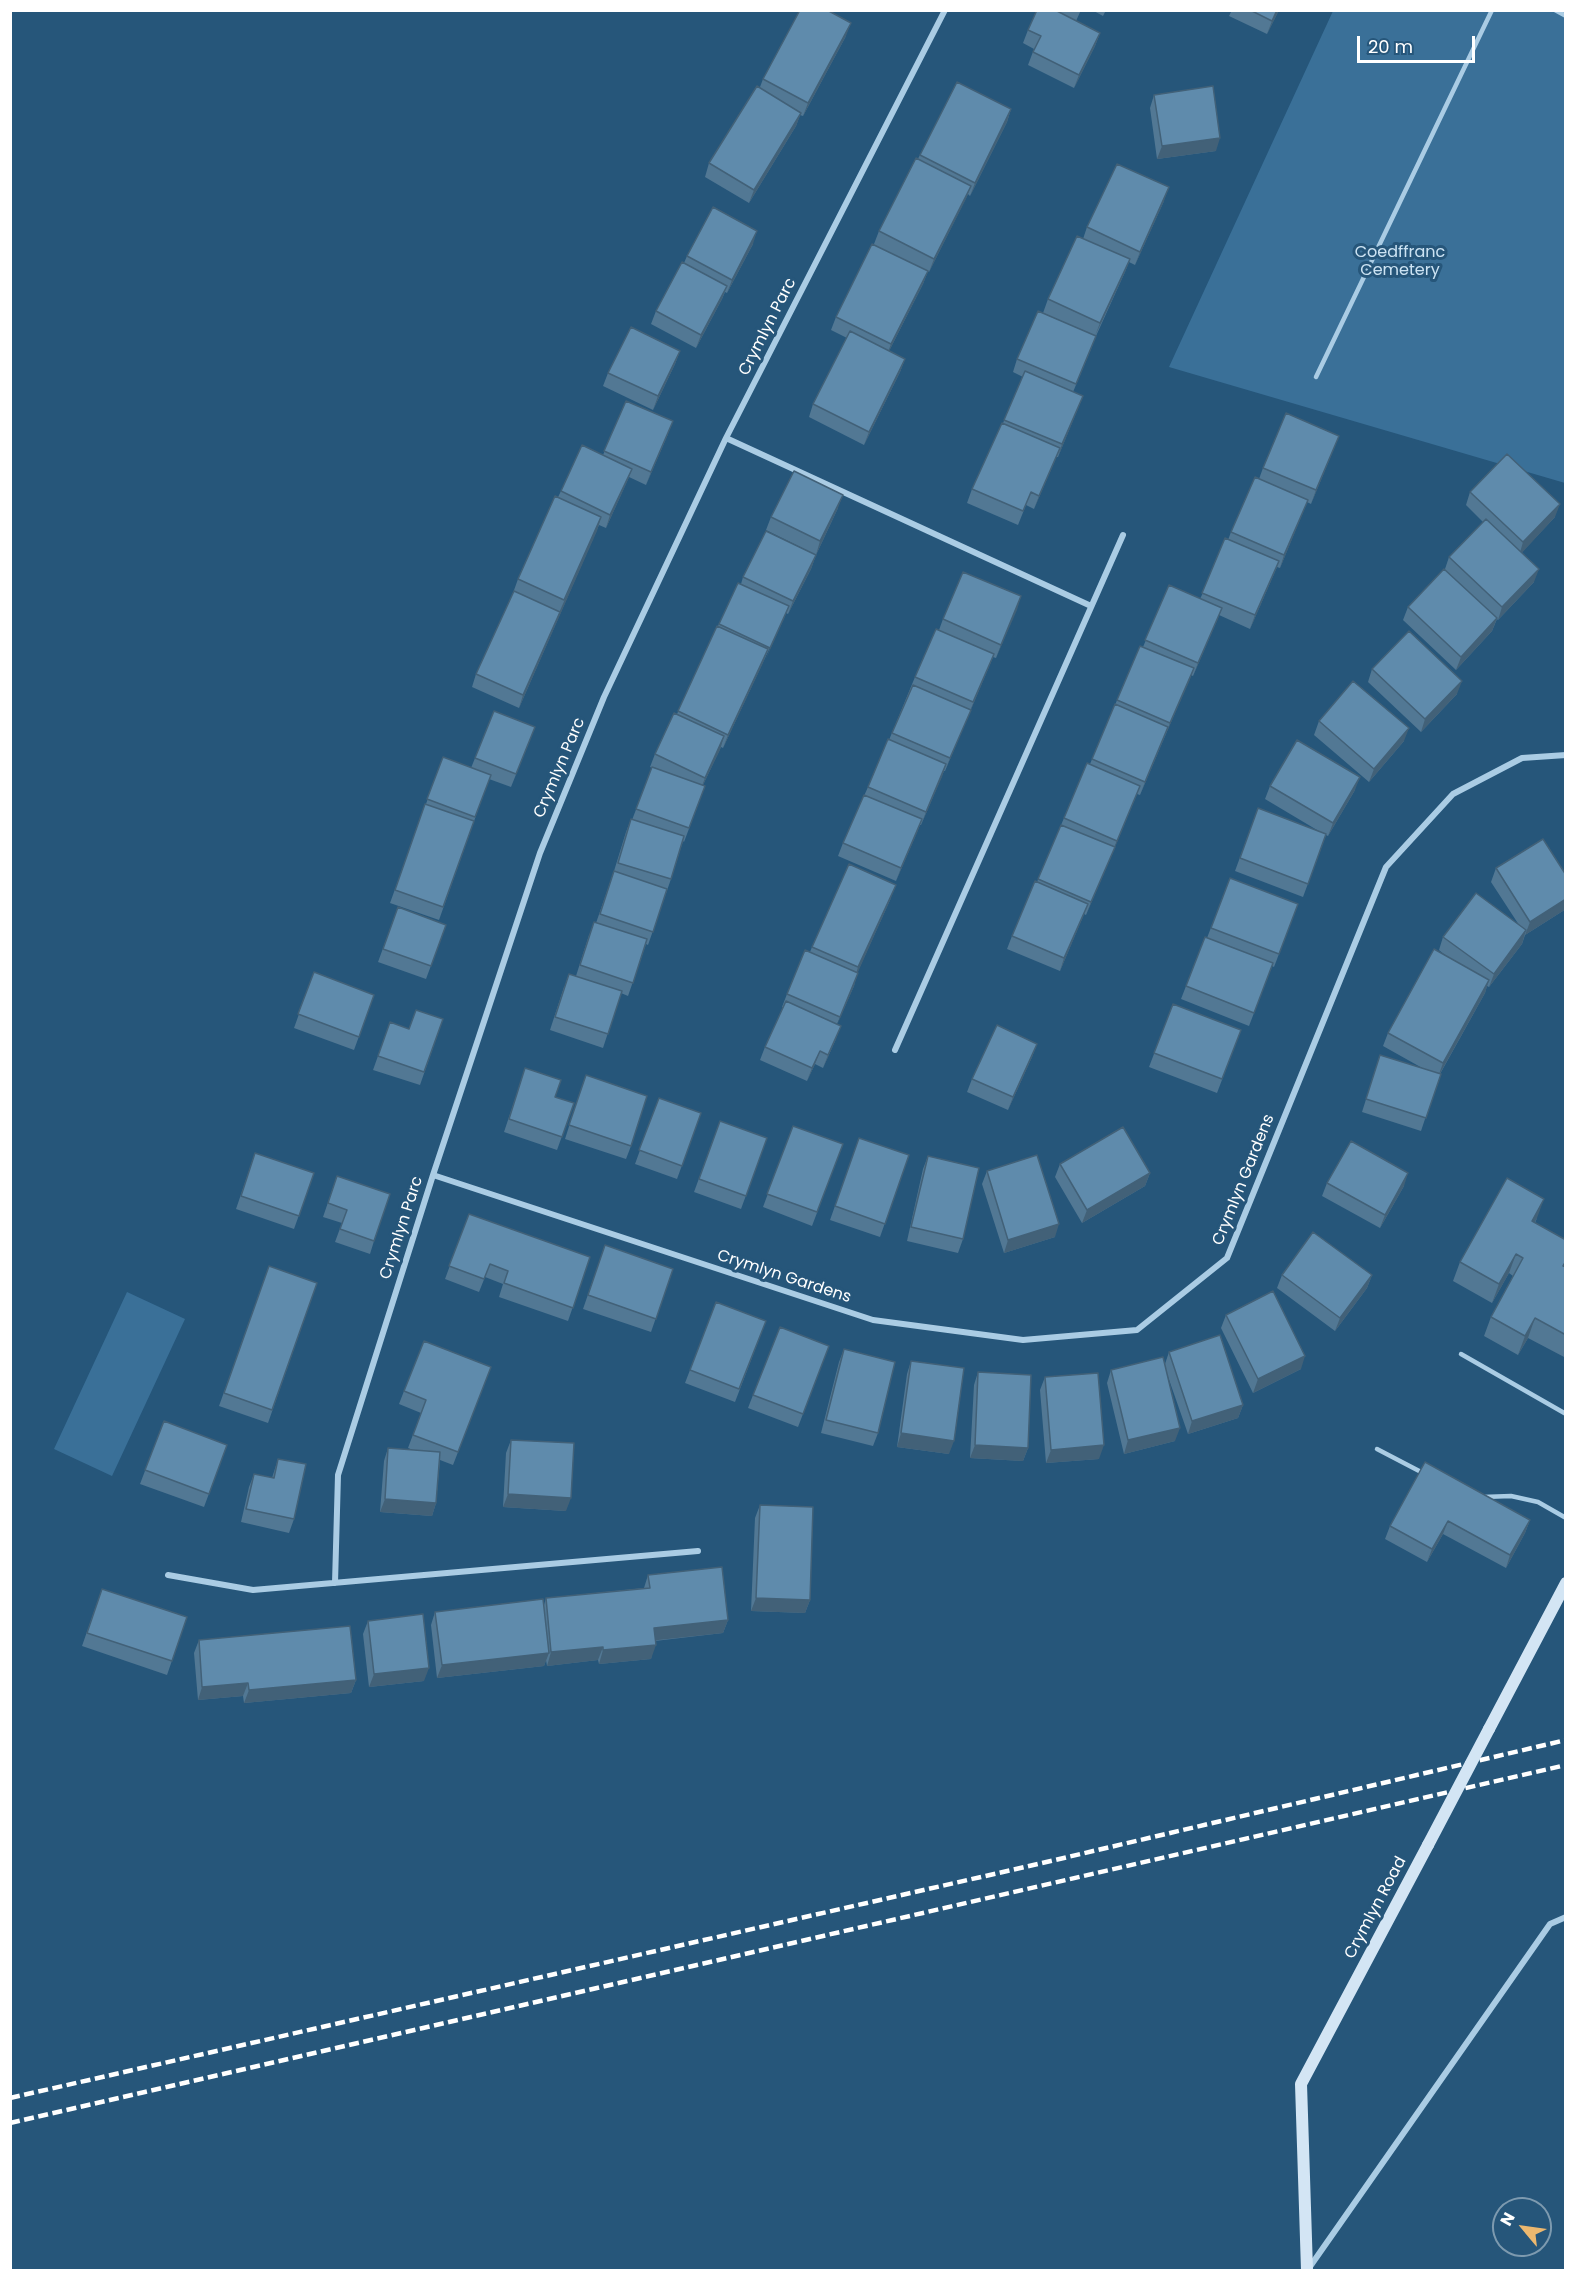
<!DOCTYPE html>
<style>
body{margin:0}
#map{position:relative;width:1576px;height:2281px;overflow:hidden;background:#26567a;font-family:Poppins,sans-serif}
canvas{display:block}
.frame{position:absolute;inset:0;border:12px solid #fff;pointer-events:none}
.north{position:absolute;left:1492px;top:2197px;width:60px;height:60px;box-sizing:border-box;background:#26567a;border:2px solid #7d9aaf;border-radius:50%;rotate:299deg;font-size:16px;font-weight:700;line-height:24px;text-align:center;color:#fff}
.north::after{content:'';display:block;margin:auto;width:21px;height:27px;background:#ecb86f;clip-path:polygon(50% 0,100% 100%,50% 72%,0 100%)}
.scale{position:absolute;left:1357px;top:36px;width:118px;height:27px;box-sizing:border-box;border:3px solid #fff;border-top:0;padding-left:8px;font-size:18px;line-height:21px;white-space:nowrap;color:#fff;-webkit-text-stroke:4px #26567a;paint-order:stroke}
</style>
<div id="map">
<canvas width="1576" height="2281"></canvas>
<div class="frame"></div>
<div class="north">N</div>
<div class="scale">20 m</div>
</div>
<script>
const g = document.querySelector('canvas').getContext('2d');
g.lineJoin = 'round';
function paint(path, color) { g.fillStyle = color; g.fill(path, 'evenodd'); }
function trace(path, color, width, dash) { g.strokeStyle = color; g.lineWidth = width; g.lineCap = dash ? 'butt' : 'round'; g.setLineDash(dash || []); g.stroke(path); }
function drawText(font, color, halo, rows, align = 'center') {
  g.font = font + ' Poppins,sans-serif'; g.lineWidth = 6; g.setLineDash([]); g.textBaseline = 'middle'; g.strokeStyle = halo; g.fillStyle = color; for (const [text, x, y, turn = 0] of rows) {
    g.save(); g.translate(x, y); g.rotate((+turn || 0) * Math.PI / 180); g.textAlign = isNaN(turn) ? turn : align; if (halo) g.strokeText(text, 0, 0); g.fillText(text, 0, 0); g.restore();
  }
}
paint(new Path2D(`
 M1333,11H1565V483L1169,367Z
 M127,1292L185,1319L112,1476L54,1449Z`), '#3a7098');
trace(new Path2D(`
 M1555,10L1566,16
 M1316,377L1492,10
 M1461,1354L1566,1414
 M1377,1449L1423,1473
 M1483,1497L1511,1496L1538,1502L1566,1518`), '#aacce4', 4.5);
trace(new Path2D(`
 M726,438L1091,606
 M895,1050L1123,535
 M433,1175L873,1320L1023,1340L1137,1330L1227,1258L1386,867L1453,794L1522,758L1566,755
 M168,1575L253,1590L698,1551
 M335,1583L338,1475L433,1175L540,853L604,697L726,438L945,10
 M1309,2268L1550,1924L1566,1917`), '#aacce4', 6);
trace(new Path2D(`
 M1489,1729L1566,1583
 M1307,2270L1301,2084L1428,1845`), '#d3e5f4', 12);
trace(new Path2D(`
 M10,2098L1038,1864L1566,1740
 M10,2123L1566,1765`), '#fff', 4.5, [10, 4.5]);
trace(new Path2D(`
 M1428,1845L1489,1729`), '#d3e5f4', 12);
paint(new Path2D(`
 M1037,10H1081L1076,21L1100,33L1095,46L1074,88L1028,65L1034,49L1023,43L1028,30Z
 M1092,10H1106L1103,16Z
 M1232,10H1279L1267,34L1229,16Z
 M846,36L803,116L800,115L796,126L749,203L705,177L709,163L760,87L763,79Z
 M1154,95L1216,151L1157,159L1150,108Z
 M1011,109L1007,122L970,196L968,194L929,272L928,271L923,284L889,351L905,359L900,372L864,445L809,417L813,404L847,338L831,330L836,317L874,244L879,231L920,155Z
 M1164,201L1135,265L1129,262L1125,272L1096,336L1091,349L1073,392L1083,396L1058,457H1056L1034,509L1026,505L1018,525L967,503L972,489L1003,423L1023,377L1013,372L1017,359L1079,329L1043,313L1048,299L1083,239L1087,227Z
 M753,244L727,293L725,292L722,299L696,348L651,324L656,311L684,263L687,256Z
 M680,351L675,364L653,410L603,386L608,373Z
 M626,401L668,434L646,485L629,477L606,528L599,525L519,708L472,687L476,674L513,593L518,579L561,491L603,455Z
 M1339,436L1311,504L1307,502L1280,568L1277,567L1250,629L1219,615L1193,676L1191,675L1140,795L1137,794L1086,915L1084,914L1060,971L1007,949L1012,936L1037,882L1064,818L1090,764L1140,646L1143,647L1169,585L1200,599L1228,540L1231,532L1259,479L1263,468Z
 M1470,492L1555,517L1522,552L1534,582L1498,620L1497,619L1492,631L1456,670L1403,620L1408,607L1445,569L1449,557L1483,522L1466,505Z
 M838,508L816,555L766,530L771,517Z
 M816,555L811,569L788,614L786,613L723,748L721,747L703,785L705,786L684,842L683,841L671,879L648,945L646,944L628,996L621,993L603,1048L550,1030L564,987L576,976L589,935L596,923L614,871L626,832L631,819L632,820L652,768L650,767L655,754L677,714L738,583L741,584L743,577Z
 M1021,596L996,658L993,657L945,771H944L921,825H920L896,881L838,856L843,843L889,740L915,677L939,630L943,619Z
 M1372,669L1457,694L1421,732L1368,682Z
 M494,711L535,727L511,787L489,779L439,920L390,903L443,757L471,768Z
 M1319,721L1404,741L1369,782L1314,735Z
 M1270,786L1355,790L1328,836L1326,835L1303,897L1235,871L1258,808L1322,833L1265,799Z
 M1496,868L1566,875V909L1525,935L1522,944L1489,987L1487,986L1485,993L1440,1074L1421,1131L1362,1112L1380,1055L1424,1069L1383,1046L1388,1033L1446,956L1439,950L1443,937L1519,925L1491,882Z
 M1230,878L1298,904L1274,967L1272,966L1249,1026L1181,999L1205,937L1207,938Z
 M891,898L857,973L854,986L837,1024L836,1039L823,1068L815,1064L807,1081L760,1060L765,1047L783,1007H782L787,994L810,952L812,947Z
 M398,907L446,925L426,979L378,962Z
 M314,972L374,995L354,1050L294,1028Z
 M1173,1004L1241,1030L1217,1093L1149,1067Z
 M416,1010L443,1019L420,1085L373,1070L390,1022L409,1029Z
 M1037,1044L1032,1057L1008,1110L967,1092L972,1079Z
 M521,1081L555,1097L574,1103L557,1150L504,1132Z
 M581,1089L631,1146L626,1159L565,1139Z
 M659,1098L701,1113L677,1179L635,1164Z
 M720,1121L767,1138L741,1209L694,1192Z
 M793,1126L843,1144L812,1226L763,1207Z
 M859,1138L909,1155L880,1237L830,1220Z
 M255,1153L314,1173L294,1229L236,1209Z
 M928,1156L963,1239L958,1253L907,1241L923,1169Z
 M1060,1164L1150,1173L1145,1186L1082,1223L1055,1177Z
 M987,1171L1055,1237L1004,1253L982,1184Z
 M337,1176L374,1241L370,1254L335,1242L342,1223L323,1217Z
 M1327,1183L1404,1186L1380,1228L1322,1196Z
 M469,1214L590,1257L568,1321L499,1297L503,1284L485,1277L479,1292L445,1279Z
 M1537,1218L1535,1223L1566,1240V1358L1528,1338L1518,1355L1484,1336L1491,1317L1513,1276L1509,1273L1492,1303L1453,1281L1460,1262Z
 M605,1245L673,1269L651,1332L583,1309Z
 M269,1266L317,1283L268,1423L219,1406Z
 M1282,1275H1372L1367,1288L1335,1331L1277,1288Z
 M1226,1315L1301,1369L1253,1393L1221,1328Z
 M766,1321L735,1402L685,1383L690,1370Z
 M829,1346L798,1427L748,1408L753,1395Z
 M844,1349L878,1433L873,1446L821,1433L839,1362Z
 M1169,1352L1243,1405L1238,1418L1188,1434L1166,1371L1175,1441L1124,1454L1107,1383L1111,1370L1165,1364Z
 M911,1361L949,1454L897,1447L907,1374Z
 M491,1367L453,1465L440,1460L436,1503L432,1516L380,1512L384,1461L388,1448L413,1450L408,1448L421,1413L399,1404L404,1391Z
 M978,1372L1028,1448L1023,1461L970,1458L974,1385Z
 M1045,1377L1099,1459L1046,1463L1040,1390Z
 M164,1421L227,1445L204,1507L140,1484Z
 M511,1440L566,1511L503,1507L506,1453Z
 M278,1459L294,1519L289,1533L241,1522L249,1487L254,1474L272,1478Z
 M1425,1462L1530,1520L1525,1533L1506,1568L1443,1534L1427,1562L1385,1539L1390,1526Z
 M760,1505L810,1600L805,1613L751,1611L755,1518Z
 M648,1575L728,1620L723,1633L655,1641L651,1659L599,1664L598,1660L547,1666L546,1660L544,1666L437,1678L431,1625L435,1612L544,1605L546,1598L644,1588Z
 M97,1603L187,1617L167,1675L82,1646Z
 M368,1621L424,1681L369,1687L363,1634Z
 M199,1640L356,1680L351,1693L244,1703L243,1696L198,1700L194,1653Z`), '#527894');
paint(new Path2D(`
 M1277,10H1279L1267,34L1272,21Z
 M851,23L846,36L803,116L808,103Z
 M1100,33L1095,46L1074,88L1079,75Z
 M1011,109L1007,122L970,196L975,183Z
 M801,113L796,126L749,203L754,190Z
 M1220,138L1216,151L1157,159L1162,146Z
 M971,186L966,199L929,272L934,259Z
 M1169,187L1164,201L1135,265L1140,252Z
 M757,231L753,244L727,293L732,280Z
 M1130,259L1125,272L1095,336L1100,323Z
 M928,271L923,284L886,357L891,344Z
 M727,286L722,299L696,348L701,335Z
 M680,351L675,364L653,410L658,396Z
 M905,359L900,372L864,445L869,432Z
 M1083,396L1078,409L1058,457L1062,444Z
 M673,421L668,434L646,485L651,472Z
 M1339,436L1334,449L1311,504L1316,490Z
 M1060,448L1055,461L1034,509L1039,496Z
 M632,469L627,482L606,528L610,515Z
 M843,495L838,508L816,555L820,541Z
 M1308,500L1303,513L1280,568L1284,555Z
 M1560,504L1555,517L1519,556L1523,542Z
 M601,517L597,531L519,708L523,695Z
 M816,555L811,569L788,614L793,601Z
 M1279,561L1274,574L1250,629L1255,615Z
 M1539,569L1534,582L1498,620L1502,607Z
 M1021,596L1017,610L996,658L1001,645Z
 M789,606L784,619L765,661L770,648Z
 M1222,608L1217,621L1193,676L1198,663Z
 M1497,618L1492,631L1456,670L1461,657Z
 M768,649L763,663L723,748L728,735Z
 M994,654L989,667L945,771L950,758Z
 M1194,668L1189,682L1165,736L1170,723Z
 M1462,681L1457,694L1421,732L1425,719Z
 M1168,727L1163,740L1140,795L1145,782Z
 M1409,728L1404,741L1369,782L1374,769Z
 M724,736L720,750L700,791L705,778Z
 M946,764L942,777L921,825L926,812Z
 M1360,777L1355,790L1328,836L1333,823Z
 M1140,786L1110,860L1086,915L1091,902Z
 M922,819L917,833L896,881L901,868Z
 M896,885L891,898L854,981L858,967Z
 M1566,899V909L1525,935L1530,922Z
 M1088,904L1083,917L1060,971L1064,958Z
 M1526,930L1522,944L1489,987L1494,974Z
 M858,973L854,986L835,1030L840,1017Z
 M1489,980L1485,993L1438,1077L1443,1063Z
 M841,1026L836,1039L823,1068L828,1055Z
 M1037,1044L1032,1057L1008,1110L1013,1097Z
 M820,1051L815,1064L807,1081L812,1068Z
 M1150,1173L1145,1186L1082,1223L1087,1210Z
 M1408,1173L1404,1186L1380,1228L1385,1215Z
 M1544,1199L1537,1218L1525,1240L1532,1221Z
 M1059,1224L1055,1237L1004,1253L1008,1240Z
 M1516,1254L1509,1273L1492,1303L1499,1284Z
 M1372,1275L1367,1288L1335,1331L1340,1318Z
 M1535,1318L1528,1338L1518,1355L1525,1336Z
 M1305,1356L1301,1369L1253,1393L1258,1379Z
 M1243,1405L1238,1418L1188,1434L1192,1421Z
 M1180,1428L1175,1441L1124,1454L1128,1440Z
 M901,1433L954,1441L949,1454L897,1447Z
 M975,1445L1028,1448L1023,1461L970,1458Z
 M1104,1445L1099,1459L1046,1463L1051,1450Z
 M508,1494L571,1498L566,1511L503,1507Z
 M385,1499L436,1503L432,1516L380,1512Z
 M1530,1520L1525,1533L1506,1568L1510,1555Z
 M1448,1521L1443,1534L1427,1562L1432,1549Z
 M756,1598L810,1600L805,1613L751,1611Z
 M728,1620L723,1633L649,1641L654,1628Z
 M656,1645L651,1659L599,1664L603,1650Z
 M603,1647L598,1660L547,1666L551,1652Z
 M549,1653L544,1666L437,1678L442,1665Z
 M429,1668L424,1681L369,1687L374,1674Z
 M356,1680L351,1693L244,1703L249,1690Z
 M248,1683L243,1696L198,1700L202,1687Z`), '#426178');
const building = new Path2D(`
 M800,10H827L851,23L808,103L763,79Z
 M1037,10H1055L1100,33L1079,75L1033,52L1041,36L1028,30Z
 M1250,10H1277L1272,21Z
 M957,82L1011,109L975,183L920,155Z
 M757,86L801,113L754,190L709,163Z
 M1213,86L1220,138L1162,146L1154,95Z
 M916,158L971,186L934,259L879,231Z
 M1117,164L1169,187L1140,252L1087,227Z
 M713,207L757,231L732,280L687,256Z
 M1077,236L1130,259L1100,323L1048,299Z
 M872,244L928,271L891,344L836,317Z
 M682,262L727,286L701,335L656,311Z
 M1038,311L1096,336L1076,384L1017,359Z
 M631,327L680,351L658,396L608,373Z
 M850,331L905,359L869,432L813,404Z
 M1025,371L1083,396L1062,444L1004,420Z
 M626,401L673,421L651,472L604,451Z
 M1286,413L1339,436L1316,490L1263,468Z
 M1002,423L1060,448L1039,496L1031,492L1023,511L972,489Z
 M582,445L632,469L610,515L561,491Z
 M1507,454L1560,504L1523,542L1470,492Z
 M794,471L843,495L820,541L771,517Z
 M1255,477L1308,500L1284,555L1231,532Z
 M555,496L601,517L564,600L518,579Z
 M1486,519L1539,569L1502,607L1449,557Z
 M766,531L816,555L793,601L743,577Z
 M1225,538L1279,561L1255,615L1202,593Z
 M1444,569L1497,618L1461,657L1408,607Z
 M963,572L1021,596L1001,645L943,619Z
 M738,583L789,606L770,648L719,624Z
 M1169,585L1222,608L1198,663L1145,640Z
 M514,591L560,612L523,695L476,674Z
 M717,626L768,649L728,735L678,711Z
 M936,629L994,654L973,702L915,677Z
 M1409,631L1462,681L1425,719L1372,669Z
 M1140,646L1194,668L1170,723L1117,700Z
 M1353,681L1409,728L1374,769L1319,721Z
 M913,685L971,710L950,758L892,733Z
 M1115,704L1168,727L1145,782L1092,759Z
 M494,711L535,727L516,774L475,758Z
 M674,713L724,736L705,778L655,754Z
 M888,739L946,764L926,812L868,787Z
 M1297,740L1360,777L1333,823L1270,786Z
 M443,757L491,775L475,817L427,799Z
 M1087,763L1140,786L1117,841L1064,818Z
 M652,767L705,786L689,828L636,809Z
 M864,795L922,819L901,868L843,843Z
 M425,804L474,821L443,907L395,890Z
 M1258,808L1326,834L1308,884L1240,858Z
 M631,819L684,836L671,879L618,863Z
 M1061,825L1115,847L1091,902L1038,879Z
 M1543,839L1566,875V899L1530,922L1496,868Z
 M849,864L896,885L858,967L812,947Z
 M614,871L667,889L653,932L600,914Z
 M1230,878L1298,904L1279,954L1211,928Z
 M1035,881L1088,904L1064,958L1012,936Z
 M1476,893L1526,930L1494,974L1443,937Z
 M398,907L446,925L431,966L383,949Z
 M594,922L647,939L633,983L580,965Z
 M1205,937L1273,963L1254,1013L1186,986Z
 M1434,949L1489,980L1443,1063L1388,1033Z
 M805,950L858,973L840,1017L787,994Z
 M314,972L374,995L359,1037L298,1014Z
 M569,974L622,991L608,1034L555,1017Z
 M786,1001L841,1026L828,1055L820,1051L812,1068L765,1047Z
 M1173,1004L1241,1030L1222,1079L1154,1053Z
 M416,1010L443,1019L424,1072L378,1056L390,1022L409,1029Z
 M997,1025L1037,1044L1013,1097L972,1079Z
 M1380,1055L1441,1074L1426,1118L1366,1099Z
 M525,1068L561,1080L555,1097L574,1103L562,1137L509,1119Z
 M586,1075L647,1096L631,1146L569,1125Z
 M659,1098L701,1113L682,1166L639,1150Z
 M720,1121L767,1138L746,1196L699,1179Z
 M793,1126L843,1144L817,1212L767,1194Z
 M1123,1127L1150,1173L1087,1210L1060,1164Z
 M859,1138L909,1155L885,1224L835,1206Z
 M1351,1141L1408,1173L1385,1215L1327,1183Z
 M255,1153L314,1173L299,1216L241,1196Z
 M1037,1155L1059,1224L1008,1240L987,1171Z
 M928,1156L979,1168L963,1239L911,1227Z
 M337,1176L390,1194L374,1241L340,1229L347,1210L328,1203Z
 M1507,1178L1544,1199L1532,1221L1566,1240V1261L1563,1266L1566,1267V1335L1535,1318L1525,1336L1491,1317L1523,1258L1516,1254L1499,1284L1460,1262Z
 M469,1214L590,1257L573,1308L504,1283L508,1271L490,1264L484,1279L449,1266Z
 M1313,1232L1372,1275L1340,1318L1282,1275Z
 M605,1245L673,1269L656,1319L588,1295Z
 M269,1266L317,1283L272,1410L224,1393Z
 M1273,1291L1305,1356L1258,1379L1226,1315Z
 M716,1302L766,1321L739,1389L690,1370Z
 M780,1327L829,1346L803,1414L753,1395Z
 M1220,1335L1243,1405L1192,1421L1169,1352Z
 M424,1341L491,1367L458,1452L413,1435L426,1400L404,1391Z
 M844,1349L895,1362L878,1433L826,1420Z
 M1163,1357L1180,1428L1128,1440L1111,1370Z
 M911,1361L964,1368L954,1441L901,1433Z
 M978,1372L1031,1375L1028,1448L975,1445Z
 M1098,1373L1104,1445L1051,1450L1045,1377Z
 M164,1421L227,1445L209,1494L145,1470Z
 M511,1440L574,1443L571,1498L508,1494Z
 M388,1448L440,1452L436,1503L385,1499Z
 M278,1459L306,1464L294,1519L246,1509L254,1474L274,1478Z
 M1425,1462L1530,1520L1510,1555L1448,1521L1432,1549L1390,1526Z
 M760,1505L813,1507L810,1600L756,1598Z
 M722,1567L728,1620L654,1628L656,1645L603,1650V1647L551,1652L546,1598L650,1588L648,1575Z
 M102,1589L187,1617L172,1661L87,1633Z
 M543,1599L549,1653L442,1665L435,1612Z
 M423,1614L429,1668L374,1674L368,1621Z
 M350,1626L356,1680L249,1690L248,1683L202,1687L199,1640Z`);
paint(building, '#5f8bac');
trace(building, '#426178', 1.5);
drawText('16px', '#cce3f3', '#26567a', [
 ["Coedffranc",1400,253],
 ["Cemetery",1400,271]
]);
drawText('16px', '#fff', '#26567a', [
 ["Crymlyn Parc",768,327,-63],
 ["Crymlyn Parc",560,768,-67],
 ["Crymlyn Gardens",1244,1180,-68],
 ["Crymlyn Parc",402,1228,-72],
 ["Crymlyn Gardens",784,1277,18],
 ["Crymlyn Road",1376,1908,-62]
]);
</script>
